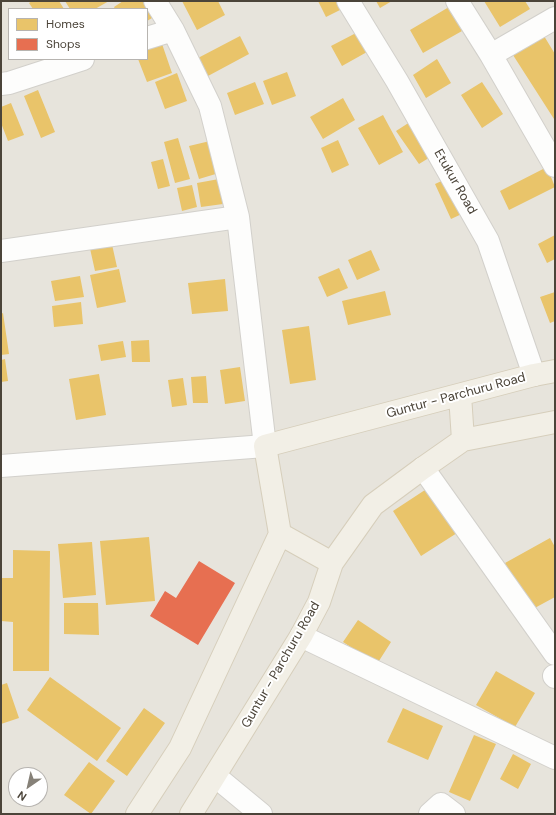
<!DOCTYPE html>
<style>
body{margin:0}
#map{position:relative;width:556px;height:815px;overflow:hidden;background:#f4f2ee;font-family:"DM Sans",sans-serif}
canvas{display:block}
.frame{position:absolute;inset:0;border:2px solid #4b4439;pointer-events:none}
.legend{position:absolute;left:8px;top:8px;width:140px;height:52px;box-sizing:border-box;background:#fff;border:1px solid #b7b4b0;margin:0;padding:5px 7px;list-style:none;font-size:12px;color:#4b4439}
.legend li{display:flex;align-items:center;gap:8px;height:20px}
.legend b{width:20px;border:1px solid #b7b4b0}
.north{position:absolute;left:8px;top:767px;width:40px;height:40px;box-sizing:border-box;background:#fff;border:1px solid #b7b4b0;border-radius:50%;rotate:214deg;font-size:11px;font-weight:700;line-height:16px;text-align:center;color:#4b4439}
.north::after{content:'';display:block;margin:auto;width:14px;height:18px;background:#868178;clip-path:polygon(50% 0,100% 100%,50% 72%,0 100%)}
</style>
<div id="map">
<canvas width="556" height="815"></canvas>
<div class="frame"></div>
<ul class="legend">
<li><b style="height:11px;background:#e9c46a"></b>Homes</li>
<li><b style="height:11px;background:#e76f51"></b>Shops</li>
</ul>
<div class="north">N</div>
</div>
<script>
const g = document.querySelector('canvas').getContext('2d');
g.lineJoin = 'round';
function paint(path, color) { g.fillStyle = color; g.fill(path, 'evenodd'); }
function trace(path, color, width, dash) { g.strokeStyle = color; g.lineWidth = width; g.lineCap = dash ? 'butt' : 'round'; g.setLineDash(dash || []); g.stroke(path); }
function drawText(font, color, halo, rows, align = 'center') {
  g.font = font + ' "DM Sans",sans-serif'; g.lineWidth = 4; g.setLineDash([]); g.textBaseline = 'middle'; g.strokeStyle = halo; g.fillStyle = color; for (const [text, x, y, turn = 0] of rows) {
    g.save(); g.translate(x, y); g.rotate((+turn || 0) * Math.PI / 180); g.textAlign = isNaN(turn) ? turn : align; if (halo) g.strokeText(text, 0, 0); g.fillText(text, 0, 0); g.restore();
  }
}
paint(new Path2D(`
 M1,1H555V814H1ZM9,9H147V59H9ZM16,775H40V799H16Z`), '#e7e4dc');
paint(new Path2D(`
 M32,1H59L64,9H33L29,3Z
 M65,1H109L95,9H70Z
 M123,1H149L157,15L147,21V9H115L114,7Z
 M182,1H218L225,15L197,30Z
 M318,1H343L346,7L326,17Z
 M376,1H392L380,8Z
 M484,1H525L530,9L500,27Z
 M449,7L462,31L423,53L410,30Z
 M356,33L367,52L342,66L331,46Z
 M240,36L249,54L208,76L198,58Z
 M544,36L555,54V118L554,119L513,55Z
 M161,41L172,73L147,82L138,59H147V45Z
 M437,59L451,83L426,98L413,75Z
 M287,72L296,96L272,105L263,81Z
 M177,73L187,101L165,109L155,82Z
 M255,82L264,104L235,115L227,93Z
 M482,82L503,114L482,128L461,95Z
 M38,90L55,132L41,138L24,96Z
 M343,98L355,120L323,139L310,117Z
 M11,103L24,135L8,141L1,123V107Z
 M383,115L403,152L379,165L358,128Z
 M410,122L432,156L419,164L396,131Z
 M178,138L190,179L175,183L164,142Z
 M338,140L349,165L332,173L321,148Z
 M210,141L219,173L199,179L189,146Z
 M163,159L170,186L158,189L151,162Z
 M547,167L555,187L509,210L500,191Z
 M448,178L466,212L451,219L435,184Z
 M219,179L223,204L201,207L197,183Z
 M192,185L197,207L182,211L177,188Z
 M555,235V259L547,263L538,244Z
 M111,240L117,267L95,271L89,244Z
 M371,250L380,270L357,280L348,260Z
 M339,268L348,288L327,297L318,277Z
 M119,269L126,302L97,308L90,275Z
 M80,276L84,297L55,301L51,281Z
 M225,279L228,311L192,314L188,283Z
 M385,291L391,315L348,325L342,301Z
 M555,292V321L550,323L540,297Z
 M81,302L83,324L54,327L52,306Z
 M3,313L9,354L1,355V314Z
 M309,326L316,380L290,384L282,330Z
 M149,340L150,362H132L131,341Z
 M123,341L126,357L101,361L98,345Z
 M5,359L8,381L1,382V360Z
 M240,367L245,401L225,404L220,370Z
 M99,374L106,415L76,420L69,379Z
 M206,376L208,403H193L191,377Z
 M183,378L187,405L172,407L168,380Z
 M428,488L457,533L421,556L393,511Z
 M149,537L155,601L106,605L100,541Z
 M550,538L555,547V597L531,610L505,563Z
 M92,542L96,595L63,598L58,544Z
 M13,550L50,551L49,671H13V622L1,621V578H13Z
 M64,603H98L99,635L64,634Z
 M358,620L391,642L377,664L343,642Z
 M496,671L535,693L515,727L476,705Z
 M50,677L121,728L97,761L27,710Z
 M7,683L19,718L1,724V685Z
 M144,708L165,723L127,776L106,761Z
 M403,708L443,726L428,760L387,742Z
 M474,735L496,744L470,801L449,792Z
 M513,754L531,764L518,789L500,779Z
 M89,762L115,781L91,814L64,795Z`), '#e9c46a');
paint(new Path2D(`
 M199,561L235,583L198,645L150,616L165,591L176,598Z`), '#e76f51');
const minor = new Path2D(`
 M155,1L173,30L210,106L238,217L265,446
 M348,1L397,81L488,241L534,375
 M457,1L491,55L555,166
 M147,38L173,30
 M491,55L555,18
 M1,84L9,83L83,59
 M1,251L238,217
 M423,468L555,654
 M301,636L555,758
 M554,676L555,677
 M215,776L261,814
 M430,814L441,804L454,814`);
const tertiary = new Path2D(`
 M1,466L265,446`);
const primary = new Path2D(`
 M460,395L463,440
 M280,534L332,563
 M137,814L180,748L280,534L265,446L534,375L555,371
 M191,814L301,636L319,602L332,563L373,505L423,468L463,440L555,422`);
trace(minor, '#d2d0cb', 24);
trace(tertiary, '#d2d0cb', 24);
trace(primary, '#d6cebb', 24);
trace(minor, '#fdfdfc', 22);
trace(tertiary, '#fdfdfc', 22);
trace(primary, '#f2efe6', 22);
drawText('13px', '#4b4439', '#fff', [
 ["Etukur Road",455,182,60],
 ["Guntur - Parchuru Road",456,396,-15],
 ["Guntur - Parchuru Road",281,665,-60]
]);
</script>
